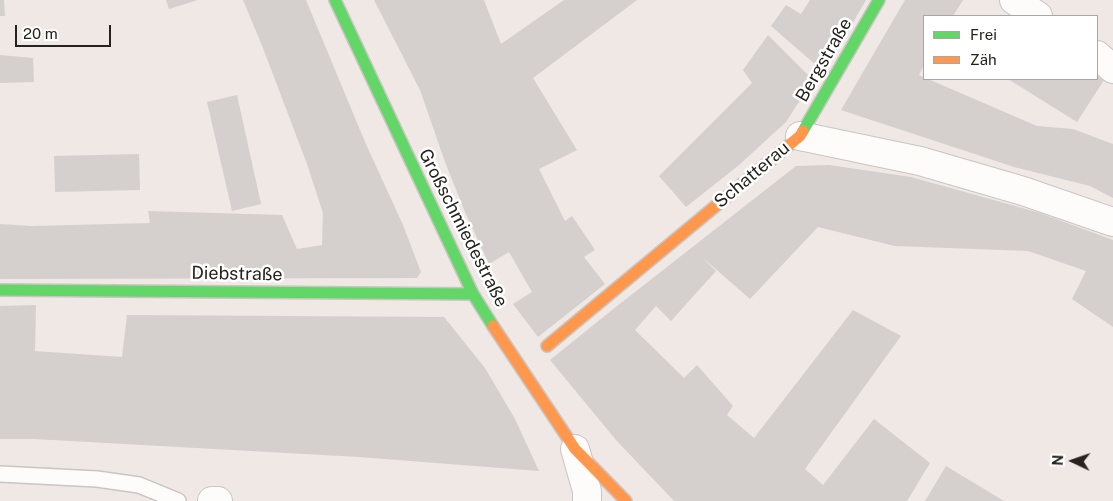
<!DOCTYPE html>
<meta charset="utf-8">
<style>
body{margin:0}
#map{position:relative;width:1113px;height:501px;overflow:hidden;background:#efe8e4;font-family:"Public Sans",sans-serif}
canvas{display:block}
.legend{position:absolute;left:923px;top:15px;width:175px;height:65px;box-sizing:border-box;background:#fff;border:1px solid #a8a7a5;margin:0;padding:6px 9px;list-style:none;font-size:15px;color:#26221f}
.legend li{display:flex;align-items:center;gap:10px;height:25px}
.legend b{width:25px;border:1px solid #a8a7a5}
.north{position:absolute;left:1048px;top:436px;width:50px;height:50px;-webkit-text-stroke:4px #fff;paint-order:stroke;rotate:273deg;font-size:14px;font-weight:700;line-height:20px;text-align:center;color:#26221f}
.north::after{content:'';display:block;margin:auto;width:18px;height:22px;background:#26221f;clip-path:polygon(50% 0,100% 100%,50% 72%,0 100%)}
.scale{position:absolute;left:15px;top:25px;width:96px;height:22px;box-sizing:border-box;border:2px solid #26221f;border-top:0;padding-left:6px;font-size:15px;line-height:18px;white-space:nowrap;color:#26221f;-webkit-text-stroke:4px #fff;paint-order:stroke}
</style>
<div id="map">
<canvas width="1113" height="501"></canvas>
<ul class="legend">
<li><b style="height:6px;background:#63d668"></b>Frei</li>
<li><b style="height:6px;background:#ff974d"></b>Zäh</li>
</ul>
<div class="north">N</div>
<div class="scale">20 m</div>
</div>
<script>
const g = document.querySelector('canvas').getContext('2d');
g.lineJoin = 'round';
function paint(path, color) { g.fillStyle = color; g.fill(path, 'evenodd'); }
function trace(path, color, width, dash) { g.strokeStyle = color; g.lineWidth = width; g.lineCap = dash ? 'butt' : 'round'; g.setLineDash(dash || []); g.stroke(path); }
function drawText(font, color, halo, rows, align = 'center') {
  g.font = font + ' "Public Sans",sans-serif'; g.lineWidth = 5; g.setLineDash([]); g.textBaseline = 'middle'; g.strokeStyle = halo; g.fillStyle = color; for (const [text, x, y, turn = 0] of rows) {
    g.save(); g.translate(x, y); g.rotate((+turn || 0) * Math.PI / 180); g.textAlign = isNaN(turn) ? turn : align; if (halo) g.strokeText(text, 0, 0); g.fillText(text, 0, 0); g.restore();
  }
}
paint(new Path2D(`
 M0,0H4L5,16H0Z
 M166,0H198L169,9Z
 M243,0H306L365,142L403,225L421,272L417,278L0,279V224L32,226L150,223L148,211L282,215L297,249L322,245L323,213L307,164L263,48Z
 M374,0H484L501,44L564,0H637L533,78L577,150L539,169L565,221L572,216L595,250L584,257L605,284L538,337L513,304L532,292L509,252L489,264L465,212L445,162L420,90Z
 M810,0H866L824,72L771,26L786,5L801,14Z
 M905,0H963L953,16H924V65L919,75L924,77V79H928L1037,126L1073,129L1113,144V198L1090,186L1014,167L841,110Z
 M768,35L813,80L786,122L739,165L686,207L659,176L752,83L743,70Z
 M0,55L33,58L34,82L0,83Z
 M1097,76L1104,80L1077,122L1008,79H1097Z
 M237,95L261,204L232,211L207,102Z
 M139,154L140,190L55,192L54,156Z
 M829,165L911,177L1040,213L1113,240V327L1072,299L1086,271L1028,251L895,246L818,227L750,299L703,258L716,271L671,321L656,306L635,330L684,378L697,365L733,406L727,415L754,438L853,310L901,336L805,469L823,485L874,419L930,463L907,501H674L616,440L550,360L612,310L796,166Z
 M36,305L35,351L122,357L127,315L444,317L485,368L515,419L539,471L359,457L34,439H0V306Z
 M946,466L1004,501H925Z`), '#d5d0cd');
const lane = new Path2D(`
 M0,474L97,479L139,485L178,501`);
const street = new Path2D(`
 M1014,0L1038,16
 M1097,55L1113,69
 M800,136L920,161L1023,191L1113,222
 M575,449L587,491V501
 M212,501H218`);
const fast = new Path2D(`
 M335,0L473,294L493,326
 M803,131L879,0
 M0,290L473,294`);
const slow = new Path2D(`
 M493,326L575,449L626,501
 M547,346L800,136L803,131`);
trace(lane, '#cac5c2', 18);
trace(street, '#cac5c2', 30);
trace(fast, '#cac5c2', 14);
trace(slow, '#cac5c2', 14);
trace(lane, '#fdfcfb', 15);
trace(street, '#fdfcfb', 28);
trace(fast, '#63d668', 11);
trace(slow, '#ff974d', 11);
drawText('18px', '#26221f', '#fff', [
 ["Bergstraße",824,60,-60],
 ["Schatterau",752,175,-40],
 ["Großschmiedestraße",463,228,63],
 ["Diebstraße",237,274,1]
]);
</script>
